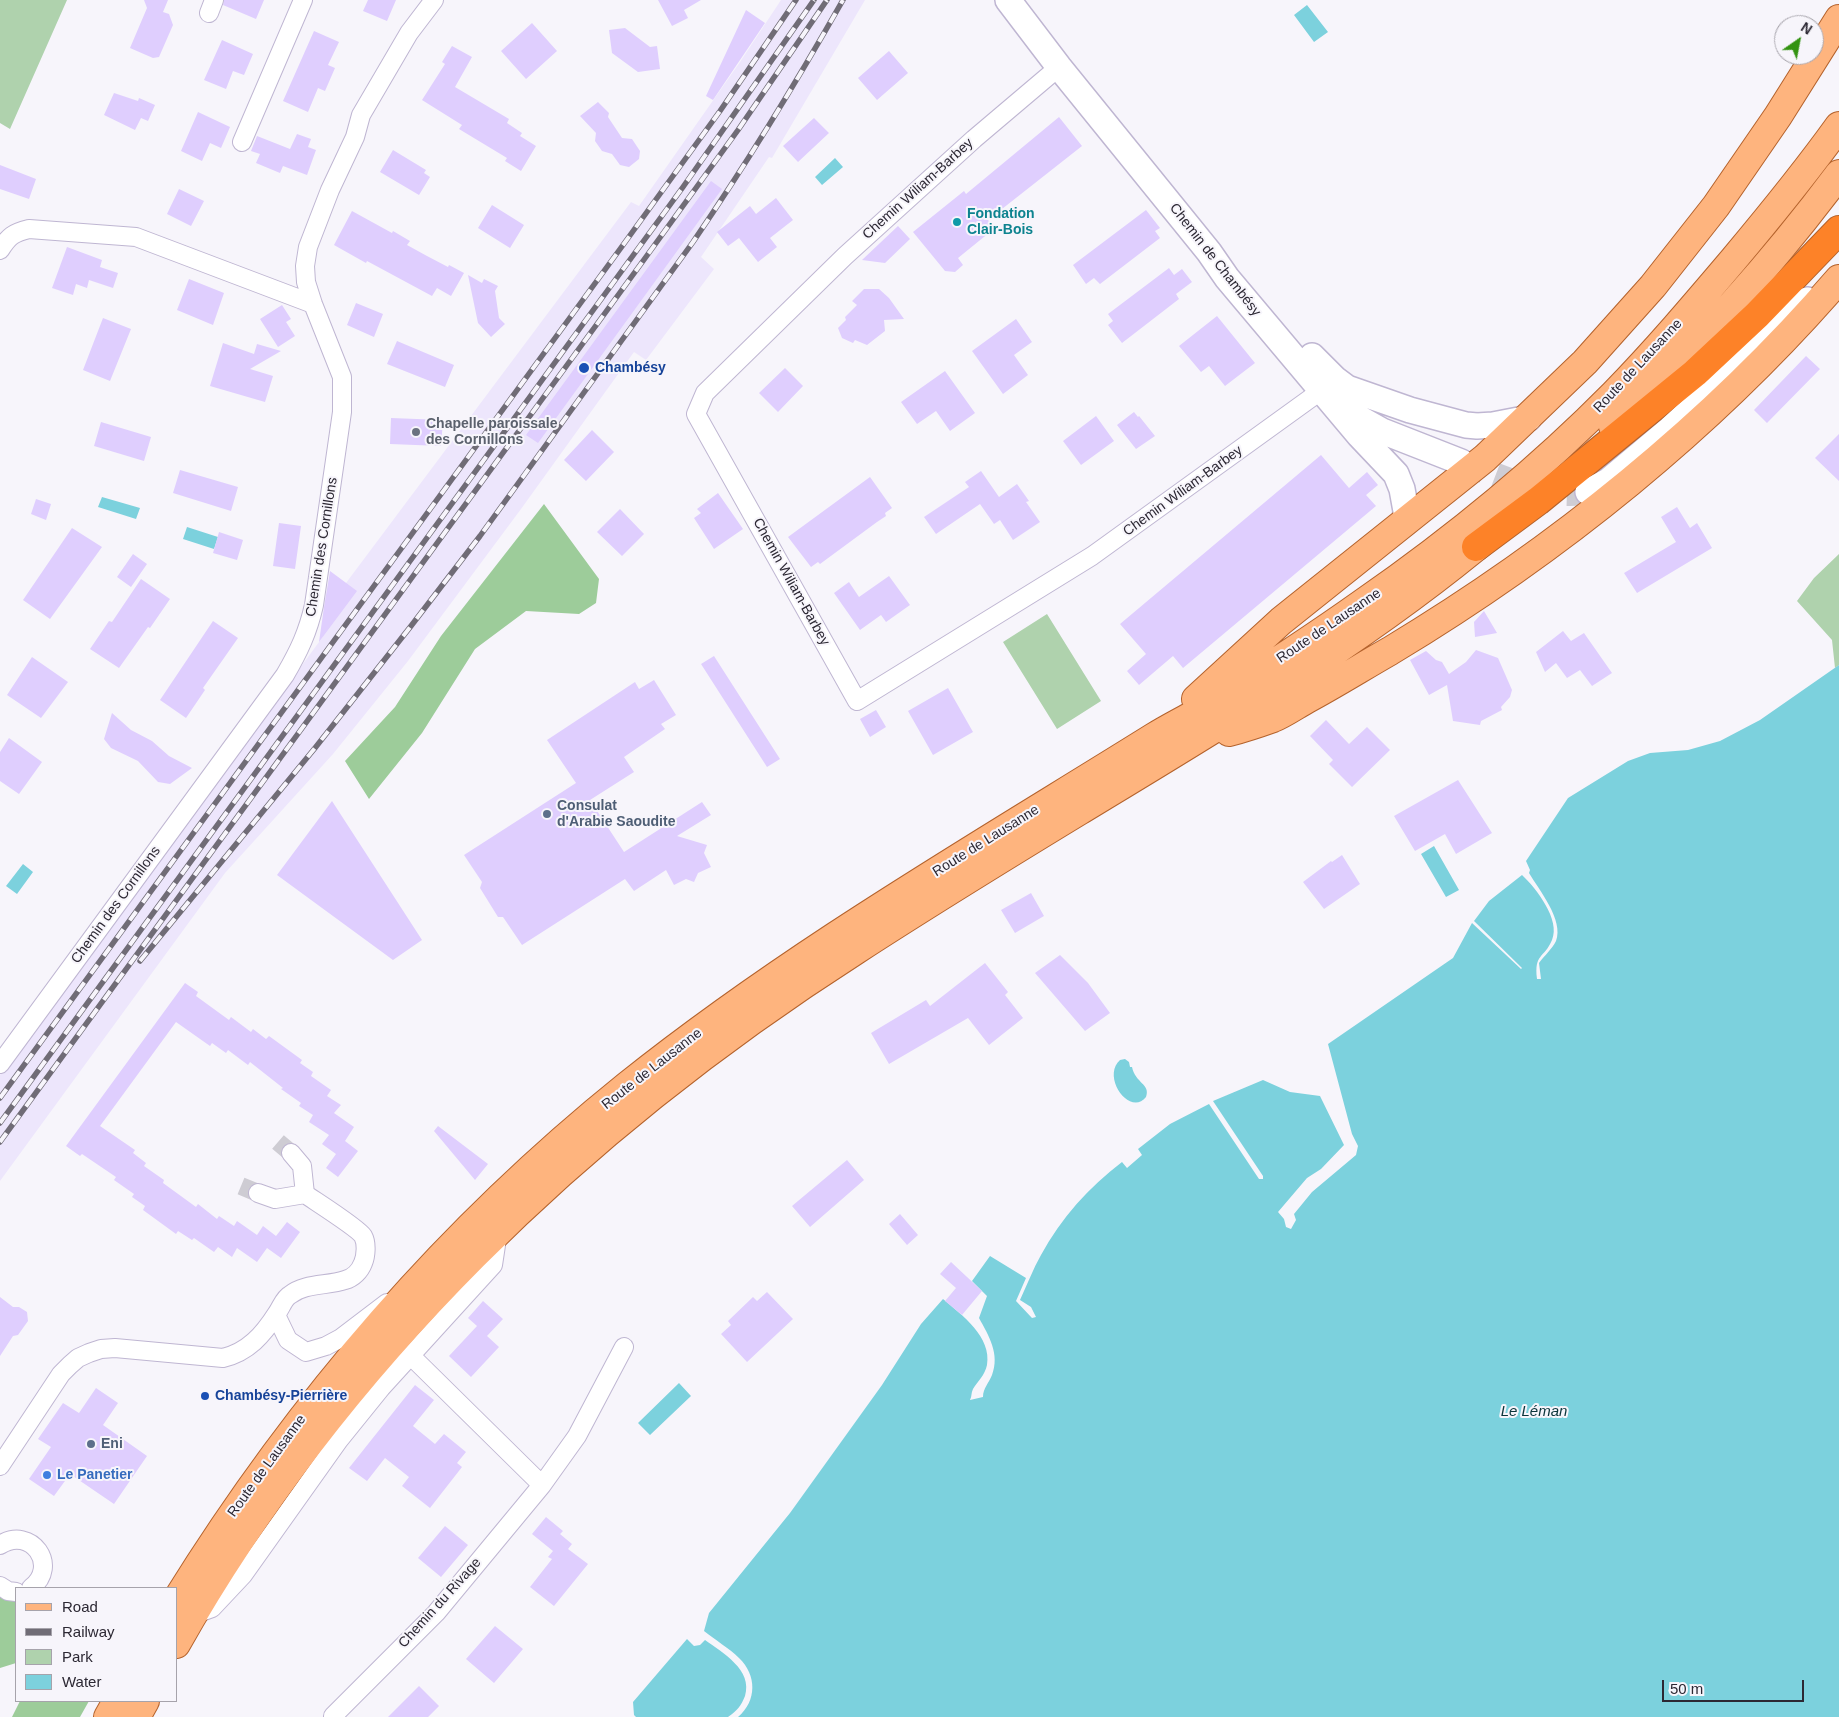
<!DOCTYPE html>
<meta charset="utf-8">
<style>
body{margin:0}
#map{position:relative;width:1839px;height:1717px;overflow:hidden;background:#f7f5fb;font-family:Helvetica,sans-serif}
canvas{display:block}
.legend{position:absolute;left:15px;top:1587px;width:162px;height:115px;box-sizing:border-box;background:#f7f5fb;border:1px solid #a6a3ab;margin:0;padding:6px 9px;list-style:none;font-size:15px;color:#2c2833}
.legend li{display:flex;align-items:center;gap:10px;height:25px}
.legend b{width:25px;border:1px solid #a6a3ab}
.north{position:absolute;left:1774px;top:15px;width:50px;height:50px;box-sizing:border-box;background:#f7f5fb;border:1px solid #a6a3ab;border-radius:50%;rotate:33deg;font-size:14px;font-weight:700;line-height:20px;text-align:center;color:#2c2833}
.north::after{content:'';display:block;margin:auto;width:18px;height:22px;background:#339311;clip-path:polygon(50% 0,100% 100%,50% 72%,0 100%)}
.scale{position:absolute;left:1662px;top:1680px;width:142px;height:22px;box-sizing:border-box;border:2px solid #2c2833;border-top:0;padding-left:6px;font-size:15px;line-height:18px;white-space:nowrap;color:#2c2833;-webkit-text-stroke:4px #f7f5fb;paint-order:stroke}
</style>
<div id="map">
<canvas width="1839" height="1717"></canvas>
<ul class="legend">
<li><b style="height:6px;background:#feb47e"></b>Road</li>
<li><b style="height:6px;background:#706c76"></b>Railway</li>
<li><b style="height:14px;background:#afd2ad"></b>Park</li>
<li><b style="height:14px;background:#7cd1dd"></b>Water</li>
</ul>
<div class="north">N</div>
<div class="scale">50 m</div>
</div>
<script>
const g = document.querySelector('canvas').getContext('2d');
g.lineJoin = 'round';
function paint(path, color) { g.fillStyle = color; g.fill(path, 'evenodd'); }
function trace(path, color, width, dash) { g.strokeStyle = color; g.lineWidth = width; g.lineCap = dash ? 'butt' : 'round'; g.setLineDash(dash || []); g.stroke(path); }
function drawText(font, color, halo, rows, align = 'center') {
  g.font = font + ' Helvetica,sans-serif'; g.lineWidth = 4; g.setLineDash([]); g.textBaseline = 'middle'; g.strokeStyle = halo; g.fillStyle = color; for (const [text, x, y, turn = 0] of rows) {
    g.save(); g.translate(x, y); g.rotate((+turn || 0) * Math.PI / 180); g.textAlign = isNaN(turn) ? turn : align; if (halo) g.strokeText(text, 0, 0); g.fillText(text, 0, 0); g.restore();
  }
}
paint(new Path2D(`
 M781,0H865L772,158L769,157L701,257L714,269L646,360L634,352L521,509L408,661L333,754L225,873L0,1181V1075L322,638L346,583L631,202L639,206L740,62Z`), '#ede6fc');
paint(new Path2D(`
 M0,0H67L10,129L0,123Z
 M1839,554V665L1835,668L1832,640L1797,601L1814,578Z
 M1047,614L1101,701L1057,729L1003,642Z`), '#afd2ad');
paint(new Path2D(`
 M544,504L599,579L596,603L579,614L526,611L475,649L422,733L369,799L345,761L395,707L441,636Z
 M0,1592L16,1602V1663L0,1668Z
 M20,1701H89L80,1717H12Z`), '#9dcc9a');
paint(new Path2D(`
 M1307,5L1328,32L1314,42L1294,15Z
 M835,158L843,167L822,185L815,177Z
 M102,497L140,508L136,519L98,507Z
 M187,527L218,537L214,549L183,539Z
 M1839,665V1717H738C757,1701 757,1675 739,1658C729,1648 715,1640 704,1631L709,1613L790,1513L882,1385L921,1324L943,1299C962,1315 992,1337 987,1365C985,1375 978,1381 973,1389C971,1393 972,1396 970,1400L983,1397C983,1388 989,1383 992,1375C1000,1354 989,1336 979,1318L987,1296L972,1281L990,1256L1026,1278L1016,1301L1032,1318L1036,1317L1031,1307L1020,1300C1027,1285 1033,1269 1041,1255C1061,1218 1089,1187 1122,1162L1127,1168L1142,1155L1138,1149L1170,1124L1209,1104L1259,1179H1263V1176L1213,1101L1263,1080L1290,1092L1320,1096L1344,1145L1321,1169L1307,1178L1278,1212L1284,1219L1286,1227L1291,1229L1296,1220L1294,1214L1312,1192L1356,1155L1358,1146L1352,1134L1328,1044L1453,958L1472,923L1521,969L1522,968L1474,921L1489,901L1522,875C1536,888 1561,920 1552,940C1544,959 1534,953 1537,979H1541L1539,963C1545,955 1552,949 1556,941C1564,920 1539,890 1529,873L1530,870L1526,861L1568,798L1628,761L1650,753L1688,750L1720,741L1760,720Z
 M1434,846L1459,890L1446,897L1421,854Z
 M23,864L33,872L17,894L6,886Z
 M1125,1059L1129,1062L1130,1067H1132C1135,1083 1151,1084 1146,1097C1130,1117 1101,1077 1120,1060Z
 M679,1383L691,1396L650,1435L638,1423Z
 M687,1639L694,1646L700,1645L705,1640C723,1653 753,1670 745,1696C741,1706 737,1711 728,1717H636L634,1715L633,1702Z`), '#7cd1dd');
paint(new Path2D(`
 M144,0H168L163,12L169,14L173,25L159,57L153,58L130,48L147,8Z
 M224,0H264L256,19L223,5Z
 M368,0H396L387,21L363,11Z
 M658,0H701L684,10L688,18L672,26Z
 M746,10L765,23L713,100L706,96Z
 M532,23L557,51L526,79L501,51Z
 M625,28L650,47L657,46L660,69L638,72L612,53L609,30Z
 M314,31L339,42L328,65L335,68L325,91L318,88L308,112L283,101Z
 M222,40L253,54L244,75L233,71L226,89L204,80Z
 M452,46L472,57L455,87L509,119L507,123L522,133L520,136L536,146L521,171L505,161L507,158L459,129L462,125L422,100L445,64L442,62Z
 M889,51L908,73L877,100L858,78Z
 M114,93L138,101L139,98L155,105L148,121L141,118L135,130L104,115Z
 M598,102L609,113L608,117L622,138L632,139L640,151L639,159L629,167L620,165L612,154L602,151L595,141L596,133L580,116Z
 M198,112L230,127L221,148L210,143L202,161L181,151Z
 M1059,117L1082,146L988,220L995,228L958,258L963,265L955,272L945,271L913,232L964,191L966,194Z
 M814,118L829,133L798,162L783,146Z
 M297,134L311,139L308,147L316,150L307,175L283,166L280,173L256,163L260,154L251,151L257,136L290,149Z
 M393,150L426,170L424,173L430,177L419,195L380,172Z
 M0,165L36,179L29,199L0,189Z
 M711,181L722,189L538,443L526,435Z
 M179,189L204,201L191,226L167,214Z
 M776,198L793,220L770,238L777,247L758,262L739,238L728,246L717,232L750,206L756,214Z
 M492,205L524,225L510,248L478,228Z
 M1146,210L1160,228L1155,231L1160,238L1100,284L1094,278L1086,284L1073,265Z
 M352,211L392,233L393,231L410,241L407,245L427,256L448,267L449,265L464,273L451,296L437,288L432,296L367,261L366,263L334,245Z
 M898,226L910,239L885,263L862,260Z
 M67,247L102,260L100,267L118,273L113,288L89,280L87,288L76,284L73,295L52,288Z
 M1169,268L1174,275L1182,269L1192,282L1176,294L1179,299L1122,343L1108,325L1113,321L1108,314Z
 M468,275L482,283L484,279L498,286L495,291L499,318L505,324L491,337L478,323Z
 M189,279L224,293L213,325L177,310Z
 M864,289H879L889,298L904,319L884,320L885,331L867,345L855,340L853,343L842,338L838,328L846,320L845,317L857,305L852,301Z
 M356,303L383,314L374,337L347,325Z
 M282,305L291,319L286,322L295,336L278,347L260,319Z
 M1217,316L1255,363L1225,386L1209,366L1201,372L1179,346Z
 M103,318L131,329L110,381L83,370Z
 M1016,319L1032,342L1014,355L1028,375L1003,394L972,351Z
 M397,341L454,365L445,387L387,364Z
 M223,343L254,354L257,344L281,351L250,369L273,376L265,402L210,386Z
 M1806,356L1820,369L1767,423L1754,410Z
 M785,368L803,386L778,412L759,393Z
 M945,371L975,413L950,431L936,411L917,424L901,402Z
 M1134,412L1138,417L1139,416L1155,436L1136,449L1117,425Z
 M1096,416L1114,441L1081,465L1063,441Z
 M391,418L443,420L441,446L390,444Z
 M101,422L151,437L144,461L94,446Z
 M592,430L614,452L586,481L564,460Z
 M1839,434V481L1815,458Z
 M1321,455L1349,488L1367,472L1378,485L1366,495L1376,506L1183,668L1173,656L1139,685L1127,671L1146,654L1120,624Z
 M180,470L238,487L231,511L173,493Z
 M981,471L999,497L1017,484L1029,501L1026,502L1040,522L1013,540L1000,520L994,524L980,504L936,534L924,517L969,487L965,482Z
 M870,477L892,508L885,513L886,516L877,522L820,564L818,562L811,567L788,537Z
 M718,493L743,529L714,549L694,518L701,513L697,509Z
 M36,499L51,504L46,520L31,514Z
 M1677,507L1690,528L1697,523L1712,548L1637,593L1624,573L1676,542L1661,517Z
 M620,509L644,534L622,556L597,532Z
 M279,523L301,526L295,569L273,566Z
 M72,528L102,547L50,619L23,600Z
 M219,532L243,540L237,560L213,553Z
 M133,554L147,564L131,587L117,577Z
 M330,571L357,591L319,642L324,607Z
 M889,576L910,605L886,622L881,615L860,630L834,593L849,582L859,597Z
 M141,579L170,599L150,628L148,627L119,668L90,649L109,621L112,622Z
 M1484,611L1497,633L1475,637L1474,622Z
 M213,621L238,638L203,688L205,690L186,718L160,700Z
 M1563,631L1571,641L1584,633L1612,673L1592,686L1580,670L1567,678L1556,663L1545,672L1536,652Z
 M1476,650L1498,658L1512,690L1510,697L1501,707L1502,710L1481,721L1480,725L1453,721L1447,685L1429,695L1410,660L1426,651L1436,660L1442,662L1449,674L1466,662Z
 M714,656L780,759L767,767L701,664Z
 M32,657L68,682L41,718L7,695Z
 M654,680L676,715L661,724L665,729L624,757L634,772L590,800L624,852L702,802L711,815L677,836L707,845L704,853L711,867L698,873L694,882L686,879L674,885L666,870L634,891L625,879L522,945L503,917H498L480,888L482,882L464,855L576,783L547,740L635,682L639,689Z
 M948,688L973,732L933,755L908,711Z
 M876,710L886,727L870,737L860,719Z
 M112,713L131,730L152,741L169,756L192,768L170,784L158,782L138,761L111,748L104,739Z
 M1326,720L1349,744L1367,727L1390,750L1352,787L1329,764L1333,760L1310,736Z
 M9,738L42,762L19,794L0,781V752Z
 M1458,780L1492,833L1456,854L1445,834L1415,851L1394,816Z
 M332,801L422,940L393,960L277,875Z
 M1342,855L1360,884L1324,909L1303,882L1331,861L1332,862Z
 M1031,893L1044,916L1015,933L1001,910Z
 M1060,955L1088,983L1110,1013L1085,1031L1035,973Z
 M985,963L1008,992L1005,995L1023,1018L989,1045L968,1018L889,1064L871,1033L926,1000L930,1006Z
 M185,983L198,992L196,996L229,1020L231,1017L251,1032L253,1029L266,1039L269,1036L302,1060L300,1063L313,1072L311,1076L331,1090L327,1096L341,1105L334,1113L354,1127L345,1141L358,1151L338,1177L326,1168L336,1154L322,1144L329,1135L309,1122L313,1115L299,1106L301,1103L281,1089L283,1088L250,1062L248,1065L228,1050L226,1053L212,1043L210,1046L176,1022L100,1126L135,1150L133,1153L146,1163L144,1166L164,1180L163,1183L196,1207L198,1204L217,1219L219,1216L234,1226L237,1221L257,1235L263,1226L276,1236L287,1222L300,1232L281,1258L267,1248L257,1262L237,1248L232,1257L218,1247L214,1252L194,1238L192,1240L178,1231L176,1234L143,1210L145,1206L132,1197L134,1194L114,1180L116,1177L82,1154L80,1156L66,1146Z
 M438,1126L488,1164L475,1180L434,1131Z
 M847,1160L864,1180L810,1227L792,1206Z
 M900,1214L918,1235L907,1245L889,1224Z
 M951,1262L982,1291L962,1315L945,1301L956,1288L940,1274Z
 M767,1292L793,1319L747,1362L721,1334L731,1325L728,1321L753,1297L757,1301Z
 M0,1297L13,1307H19L27,1312L28,1321L18,1335L13,1336L0,1356Z
 M483,1301L503,1319L487,1336L499,1347L471,1377L449,1356L477,1326L468,1318Z
 M415,1385L434,1400L413,1426L435,1444L444,1434L466,1452L457,1463L462,1467L430,1508L402,1486L409,1477L385,1458L367,1481L349,1468Z
 M96,1388L118,1403L103,1425L147,1456L114,1504L70,1474L54,1496L29,1479L51,1447L38,1439L63,1403L79,1413Z
 M546,1517L563,1531L560,1534L572,1544L568,1549L588,1564L554,1606L530,1587L552,1559L548,1557L553,1551L532,1534Z
 M445,1526L468,1545L441,1577L418,1558Z
 M495,1626L523,1649L494,1683L466,1659Z
 M419,1686L439,1706L428,1717H388Z`), '#dfcefe');
trace(new Path2D(`
 M278,1142L291,1153
 M241,1186L258,1193`), '#ceccd3', 18, [18, 9]);
trace(new Path2D(`
 M1461,462C1501,476 1545,500 1588,492`), '#ceccd3', 25, [25, 12]);
const street = new Path2D(`
 M209,13L214,0
 M1059,67L974,139L845,256L705,393L696,414L857,701L1092,556L1322,390
 M242,142L303,0
 M0,250C9,236 13,233 29,229L136,237L313,304
 M0,1064L285,675C299,651 308,632 314,605L342,412V377L313,304L306,282L305,266L308,247L330,190L355,137L361,115L409,33L434,0
 M291,1153L302,1166L305,1194
 M276,1315L288,1340L306,1352L326,1346L341,1338L387,1303
 M0,1466L61,1374L70,1365L78,1358L89,1353L101,1349L115,1348L223,1358C248,1352 263,1335 277,1313C281,1308 284,1298 290,1295C305,1283 327,1286 345,1280C353,1278 360,1271 363,1263C366,1256 367,1243 363,1236C358,1228 315,1201 305,1194L275,1199L258,1193
 M542,1485L577,1436L624,1347
 M0,1545C31,1525 60,1566 31,1588
 M0,1586L8,1591L16,1592
 M201,1612L212,1608L243,1575L339,1440L381,1388L493,1265L498,1232
 M333,1716L436,1613L542,1485L410,1355`);
const secondary = new Path2D(`
 M1008,0L1059,67L1209,252L1227,278L1359,435L1396,474L1402,489L1406,511L1405,523
 M1312,356L1335,379L1347,388L1410,410L1466,425L1477,426L1493,425L1529,418
 M1348,412L1382,431L1461,462
 M1588,492L1608,481L1670,429L1718,385L1786,317L1807,300`);
const primary = new Path2D(`
 M1613,426C1695,349 1772,264 1839,174
 M1196,699L1281,621L1485,458L1585,362L1653,286L1716,206L1778,116L1839,19
 M1229,732C1244,728 1259,723 1273,718C1285,713 1296,705 1307,699C1335,684 1362,667 1390,651C1556,551 1712,426 1839,279
 M176,1601C297,1406 448,1230 627,1086C792,954 976,848 1154,737C1170,727 1187,719 1203,709C1257,675 1311,640 1363,603C1452,541 1538,471 1614,394C1656,351 1695,305 1734,259C1770,216 1806,172 1839,126
 M176,1644C338,1358 581,1126 856,950C930,902 1005,856 1079,811C1222,724 1366,640 1494,532
 M108,1717L117,1701
 M136,1717L145,1701`);
const highway = new Path2D(`
 M1476,547L1538,501L1695,373L1757,315L1839,230`);
trace(street, '#bfb6d2', 20);
trace(secondary, '#bfb6d2', 28);
trace(primary, '#b4622c', 30);
trace(highway, '#b4622c', 30);
trace(street, '#fff', 18);
trace(secondary, '#fff', 25);
trace(primary, '#feb47e', 28);
trace(highway, '#fd8228', 28);
const rail = new Path2D(`
 M140,961L315,748L411,626L480,536L693,242C747,163 796,83 843,0
 M0,1098L623,245L720,111L796,0
 M0,1123L683,187L814,0
 M0,1142L643,261L738,130L827,0`);
trace(rail, '#706c76', 5.5);
trace(rail, '#f7f5fb', 4, [11]);
for (const [x, y, r, color] of [
 [957,222,5,"#0f9aa8"],
 [584,368,6,"#1a4fb4"],
 [416,432,5,"#6b7280"],
 [547,814,5,"#5c6f8a"],
 [205,1396,5,"#1a4fb4"],
 [91,1444,5,"#5c6f8a"],
 [47,1475,5,"#3f7fe0"]
]) { const dot = new Path2D(); dot.arc(x, y, r, 0, 2 * Math.PI); g.fillStyle = color; g.fill(dot); trace(dot, '#f7f5fb', 2); }
drawText('14px', '#2c2833', '#f7f5fb', [
 ["Chemin Wiliam-Barbey",918,189,-42],
 ["Chemin de Chambésy",1215,260,52],
 ["Route de Lausanne",1638,366,-47],
 ["Chemin Wiliam-Barbey",1183,491,-36],
 ["Chemin des Cornillons",322,547,-81],
 ["Chemin Wiliam-Barbey",791,582,61],
 ["Route de Lausanne",1329,626,-34],
 ["Route de Lausanne",986,841,-32],
 ["Chemin des Cornillons",116,905,-54],
 ["Route de Lausanne",652,1069,-38],
 ["Route de Lausanne",267,1466,-54],
 ["Chemin du Rivage",440,1603,-48]
]);
drawText('bold 14px', '#0d838f', '#f7f5fb', [
 ["Fondation",967,214],
 ["Clair-Bois",967,230]
], 'left');
drawText('bold 14px', '#164399', '#f7f5fb', [
 ["Chambésy",595,368],
 ["Chambésy-Pierrière",215,1396]
], 'left');
drawText('bold 14px', '#5b616d', '#f7f5fb', [
 ["Chapelle paroissale",426,424],
 ["des Cornillons",426,440]
], 'left');
drawText('bold 14px', '#4e5e75', '#f7f5fb', [
 ["Consulat",557,806],
 ["d'Arabie Saoudite",557,822],
 ["Eni",101,1444]
], 'left');
drawText('bold 14px', '#366cbe', '#f7f5fb', [
 ["Le Panetier",57,1475]
], 'left');
drawText('italic 15px', '#0b353b', '#f7f5fb', [
 ["Le Léman",1534,1412]
]);
</script>
